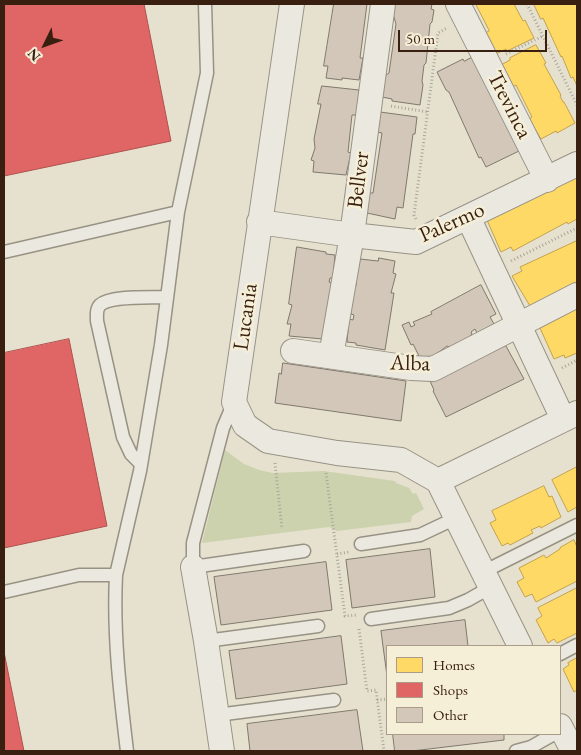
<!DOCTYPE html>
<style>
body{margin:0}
#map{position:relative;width:581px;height:755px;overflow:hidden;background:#e6e1ce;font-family:"EB Garamond",serif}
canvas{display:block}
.frame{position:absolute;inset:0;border:5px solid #381f10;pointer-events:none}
.legend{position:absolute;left:386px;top:645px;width:175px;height:90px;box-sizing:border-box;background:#f6efd8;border:1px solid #aa9c88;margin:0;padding:6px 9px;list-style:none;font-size:15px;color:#381f10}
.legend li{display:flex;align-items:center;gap:10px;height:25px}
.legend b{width:25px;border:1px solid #aa9c88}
.north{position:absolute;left:20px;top:20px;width:50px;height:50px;-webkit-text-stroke:4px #f6efd8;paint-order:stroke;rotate:228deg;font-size:14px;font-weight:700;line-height:20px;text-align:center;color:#381f10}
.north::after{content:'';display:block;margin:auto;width:18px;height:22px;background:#381f10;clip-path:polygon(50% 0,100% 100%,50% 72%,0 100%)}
.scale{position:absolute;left:398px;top:30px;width:149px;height:22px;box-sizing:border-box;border:2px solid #381f10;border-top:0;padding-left:6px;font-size:15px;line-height:18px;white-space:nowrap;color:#381f10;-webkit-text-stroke:4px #f6efd8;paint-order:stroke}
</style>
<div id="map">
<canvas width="581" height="755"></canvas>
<div class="frame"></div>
<ul class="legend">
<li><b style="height:14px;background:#ffd966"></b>Homes</li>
<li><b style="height:14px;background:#e06666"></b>Shops</li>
<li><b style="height:14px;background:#d3c7b9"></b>Other</li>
</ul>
<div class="north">N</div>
<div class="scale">50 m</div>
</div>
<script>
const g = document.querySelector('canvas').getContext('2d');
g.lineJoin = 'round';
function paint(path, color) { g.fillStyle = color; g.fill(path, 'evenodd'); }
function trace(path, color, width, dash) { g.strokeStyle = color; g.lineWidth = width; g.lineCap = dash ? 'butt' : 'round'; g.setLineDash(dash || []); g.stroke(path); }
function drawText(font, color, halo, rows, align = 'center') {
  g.font = font + ' "EB Garamond",serif'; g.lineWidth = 5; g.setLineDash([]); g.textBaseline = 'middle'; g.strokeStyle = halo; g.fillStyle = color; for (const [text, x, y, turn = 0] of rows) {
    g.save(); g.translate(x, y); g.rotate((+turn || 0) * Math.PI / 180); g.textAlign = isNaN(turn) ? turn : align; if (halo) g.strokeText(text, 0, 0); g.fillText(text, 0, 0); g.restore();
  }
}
paint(new Path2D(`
 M225,450L244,464L259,470L273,473L324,471L395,481L396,483L409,488L413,494L416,493L424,509L412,516L411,522L337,531L329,527L202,543Z`), '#cdd2ae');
const homes = new Path2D(`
 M476,4H514L523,21L525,20L534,38L507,51L506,49L496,54L485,33L489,31Z
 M534,4H577V86L573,77L571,78L562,56L561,57L543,18L541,19Z
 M536,45L546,63L544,64L561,95L560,96L563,102H564L575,123L557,133L556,131L541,139L529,119L532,117L516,85L512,87L501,65L510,60V58Z
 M577,173V219L568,224L567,222L513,251L511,247L501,252L487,220Z
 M577,239V284L530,306L512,276L522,271L520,267L576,241Z
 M577,307V353L565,358L564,355L554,359L540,328L567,314L566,313Z
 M577,467V507L568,512L552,480Z
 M544,486L549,497L552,496L561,517L541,528L540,526L531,530L533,533L510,545L508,543L502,546L490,523L496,520L492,511Z
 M574,540L577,547V581L536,602L532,594L525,597L517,582L524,578L519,568L544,555L546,558L560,549V548Z
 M577,588V633L557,643L554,639L548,643L536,620L542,616L538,608Z
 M577,658V690L574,692L563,669L569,665L568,663Z`);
paint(homes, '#ffd966');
trace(homes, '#c3a14c', 1);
const shops = new Path2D(`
 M4,4H144L171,141L4,176Z
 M69,339L107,526L4,548V353Z
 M4,652L24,751H4Z`);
paint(shops, '#e06666');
trace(shops, '#ae514c', 1);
const building = new Path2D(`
 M334,4H367L360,58H363L359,80L342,78V80L326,78L328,66H324Z
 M395,4H432L431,9L434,10L432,22L430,24L426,63L424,65L422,81L423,85L420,105L392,101V99L382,97L385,76L389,73L396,24L393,14Z
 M473,57L485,84L487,83L506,122L505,123L519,151L486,167L481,157L479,158L449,92L446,90L437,72L463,59L464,61Z
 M322,86L359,90L357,115H352L348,152L351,153L346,175L313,172L314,161L311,160L315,148L314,139L321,104H318Z
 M380,112L417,117L415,134H413L403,208L397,207L395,219L367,213L369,193H373L382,133L377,132Z
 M297,247L326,252V254L335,255L333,278H330L329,282L332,283L323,339L289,336L291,324H287L292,305L289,304Z
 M379,258L395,261L393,273L396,274L391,293H394L385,350L356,345V343L347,342L349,319L353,320L354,315L351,314L350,309L354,288L356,286L357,267L359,266L360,259L378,261Z
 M481,285L496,314L490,317L494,324L477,333L475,329L471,332L472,334L468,338L450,347L447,346L431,358L429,356L421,360L413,344L411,345L402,325L409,322L411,327L415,325L413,322L432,314L431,312Z
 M506,346L524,379L446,417L433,391L434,390L430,381Z
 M283,363L406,381L401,421L275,403L279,373L281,374Z
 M430,549L435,597L352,608L346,560Z
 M326,562L332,610L221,625L214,577Z
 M465,620L468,646H387V676L381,631Z
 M341,636L347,684L236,699L229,651Z
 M357,710L363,751H250L247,724Z
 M393,734H504V740L412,751H395Z`);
paint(building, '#d3c7b9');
trace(building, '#7f786d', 1);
const service = new Path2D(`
 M178,212L207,73L205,4
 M4,252L178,212L161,345L140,471L116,575
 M234,402L223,428L193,543V567L304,551
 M141,464L131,454L123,437L97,321C97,316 96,309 100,305C111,295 152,298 167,297
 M361,544L420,535L456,518
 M483,572L577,525
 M4,592L79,575H116C113,634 120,693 127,751
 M371,619L449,608L468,600L491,587
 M206,641L318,626
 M560,654L577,645
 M217,715L334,700
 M516,751L531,747L554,734`);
const minor = new Path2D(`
 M292,4L234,402L245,425L268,441L337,453L401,460L438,481
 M458,4L547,180
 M468,217L563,419
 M259,222L352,235L416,242L577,164
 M293,351L411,368L433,369L577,295
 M331,356L352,235L383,4
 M438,481L520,646
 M438,481L577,413
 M193,567L206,641L222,751
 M560,726L573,751`);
trace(service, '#989285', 15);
trace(minor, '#989285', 26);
trace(new Path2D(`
 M527,4L577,105
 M506,54L543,36
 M391,106L428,112
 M416,219L414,215L438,33L447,28
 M511,261L577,228
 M562,368L577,360
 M275,463L282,529
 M326,473L345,616L357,615
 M337,554L349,552
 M359,629L367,691L376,690L384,751
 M377,700L387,699`), '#aaa59c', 3, [1, 2.5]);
trace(service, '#ebe9df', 12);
trace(minor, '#ebe9df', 24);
drawText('22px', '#381f10', '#f6efd8', [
 ["Trevinca",509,105,63],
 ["Bellver",359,180,-83],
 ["Palermo",452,223,-24],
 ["Lucania",246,317,-82],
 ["Alba",410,364,1]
]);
</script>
